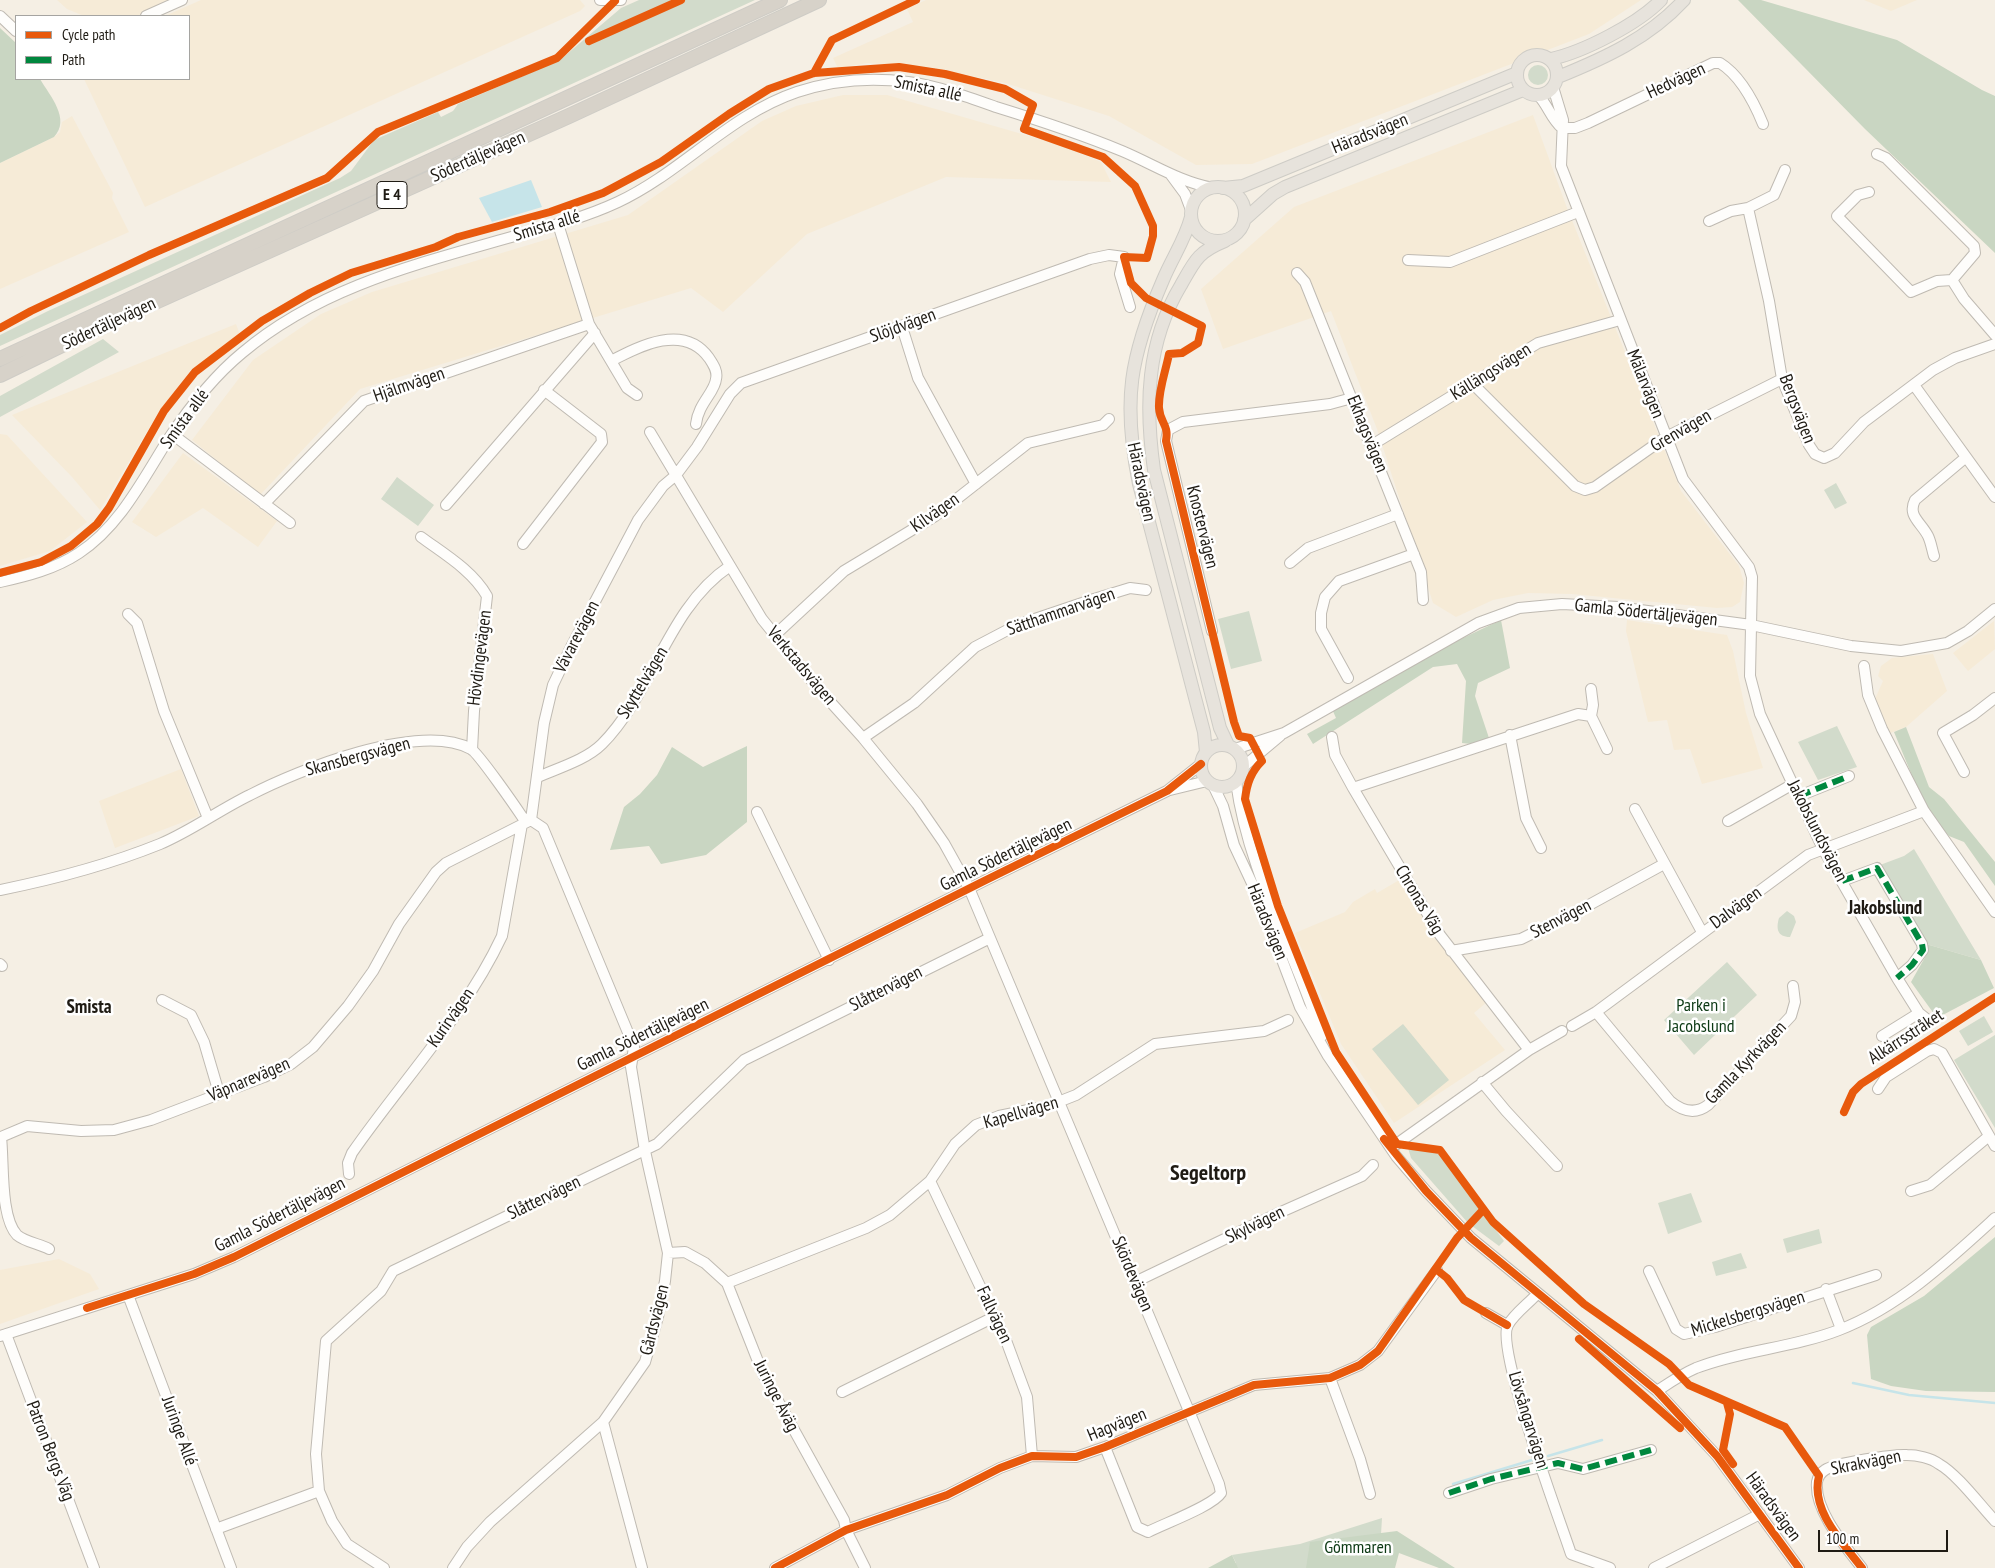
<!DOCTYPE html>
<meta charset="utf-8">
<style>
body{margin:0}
#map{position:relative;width:1995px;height:1568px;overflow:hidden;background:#f5efe4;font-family:"PT Sans Narrow",sans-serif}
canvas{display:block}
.legend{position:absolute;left:15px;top:15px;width:175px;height:65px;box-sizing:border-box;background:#fff;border:1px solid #a5a4a1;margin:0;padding:6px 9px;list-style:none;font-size:15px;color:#1f1b14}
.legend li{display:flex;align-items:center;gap:10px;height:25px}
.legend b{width:25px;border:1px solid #a5a4a1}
.scale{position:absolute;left:1818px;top:1530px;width:130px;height:22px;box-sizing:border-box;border:2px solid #1f1b14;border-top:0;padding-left:6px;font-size:15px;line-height:18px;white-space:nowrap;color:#1f1b14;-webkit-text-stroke:4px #fff;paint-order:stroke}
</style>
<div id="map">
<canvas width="1995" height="1568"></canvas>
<ul class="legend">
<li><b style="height:6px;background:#e8590c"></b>Cycle path</li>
<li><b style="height:6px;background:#00873e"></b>Path</li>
</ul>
<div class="scale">100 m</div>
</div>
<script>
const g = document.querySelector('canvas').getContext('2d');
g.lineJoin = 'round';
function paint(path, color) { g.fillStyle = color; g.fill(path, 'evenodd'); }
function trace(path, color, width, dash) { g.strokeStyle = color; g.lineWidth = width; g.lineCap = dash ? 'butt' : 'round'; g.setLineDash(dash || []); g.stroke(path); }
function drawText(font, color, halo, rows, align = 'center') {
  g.font = font + ' "PT Sans Narrow",sans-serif'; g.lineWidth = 5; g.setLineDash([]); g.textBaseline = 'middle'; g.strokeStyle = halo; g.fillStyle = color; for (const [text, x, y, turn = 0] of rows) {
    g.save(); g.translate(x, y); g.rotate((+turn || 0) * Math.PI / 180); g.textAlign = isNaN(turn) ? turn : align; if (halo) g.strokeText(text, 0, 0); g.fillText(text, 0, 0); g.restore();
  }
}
paint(new Path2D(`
 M57,0H171L137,16H84L67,9Z
 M201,0H580L585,6L580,11L145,207L84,79H189V16H165Z
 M926,0H1641L1589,34L1252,164L1196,165L1109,116L1005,83L930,67L868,63L838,68L833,58L913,22L907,9Z
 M1864,0H1917L1891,11Z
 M843,95H887L1060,145L1101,162L1111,182L946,177L807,234L723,312L691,288L360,389L260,495L192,440L253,360L321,314L372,292L628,215L762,121L796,106Z
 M1533,115L1567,208L1681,491L1739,566L1744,583L1740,602L1732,607L1717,608L1572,594L1528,593L1493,600L1456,617L1433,603L1377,429L1331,311L1223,349L1201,289L1294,207Z
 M72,116L113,193L112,198L129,232L0,289V163L54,137L60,132L62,122Z
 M236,324L240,335L191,370L158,413L100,510L72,477L12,415Z
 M0,434L7,435L87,522L50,551L0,566Z
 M183,453L277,521L258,547L203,508L156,537L132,522Z
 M1627,620L1727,635L1733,651L1746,713L1763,768L1702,784L1690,749L1674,750L1667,720L1648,722L1626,631Z
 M1994,621L1995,649L1968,671L1953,653Z
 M1933,654L1947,691L1906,727L1888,734L1875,699L1883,681L1878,676L1881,666L1892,658Z
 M181,769L199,816L115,848L99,801Z
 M1401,879L1436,937L1488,1001L1474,1013L1505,1050L1394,1123L1341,1044L1295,933L1345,912L1353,902L1375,889L1377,893Z
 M59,1259L90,1274L99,1289L0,1324V1270Z`), '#f6ebd7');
paint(new Path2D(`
 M639,0H755L0,346V335L48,311L340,178L351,171L374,140L438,112L441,117L453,111L458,104L560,60L621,8Z
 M1528 75a10 10 0 1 1 20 0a10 10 0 1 1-20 0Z
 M103,339L119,352L0,417V396Z
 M397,477L434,505L418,526L381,499Z
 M1836,483L1847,503L1835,509L1824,490Z
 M1249,611L1262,661L1231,669L1218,619Z
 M1837,726L1857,767L1818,780L1798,742Z
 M1914,849L1981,960L1926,944L1880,865L1904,856Z
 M1787,911L1794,916L1796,922L1790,937C1777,937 1776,928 1779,918Z
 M1727,962L1757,995L1694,1055L1664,1020Z
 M1984,1016L1993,1032L1968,1046L1959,1031Z
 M1403,1024L1449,1080L1418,1105L1372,1049Z
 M1995,1035V1128L1954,1060Z
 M1408,1148L1438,1152L1504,1241L1499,1246L1468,1223L1411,1158Z
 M1691,1193L1702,1222L1668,1234L1658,1203Z
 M1819,1229L1822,1243L1787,1253L1783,1239Z
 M1741,1253L1747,1268L1716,1276L1712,1262Z
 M1382,1518L1379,1568H1221L1236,1563L1232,1555L1300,1544Z`), '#d2dbcb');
paint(new Path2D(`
 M1738,0H1761L1897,40L1982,90L1995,96V253L1865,129Z
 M0,28L16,43V79H40C50,96 71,119 54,137L0,163Z
 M1501,620L1510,668L1478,683L1475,696L1489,738L1471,744L1462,743L1466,681L1457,664L1433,667L1313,744L1307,734L1336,718L1332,709L1431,653Z
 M1906,727L1929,787L1944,799L1995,862V886L1964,842L1949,836L1927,812L1894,732Z
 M747,746V822L706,855L661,864L649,846L610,850L624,807L640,794L657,775L672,747L703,767Z
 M1926,944L1981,960L1994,988L1937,1018L1911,982L1928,952Z
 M1995,1237V1392L1926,1391L1891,1386L1871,1379L1867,1335L1871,1327L1924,1296Z
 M1397,1531L1455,1568H1439L1399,1553L1395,1568H1306L1310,1542Z
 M1232,1555L1238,1568H1208Z`), '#c9d6c2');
paint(new Path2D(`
 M531,180L542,207L492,222L479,198Z`), '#c6e4e9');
trace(new Path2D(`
 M1853,1383L1909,1395L1995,1403
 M1548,1456L1602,1440
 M1453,1484L1532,1460`), '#c6e4e9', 2.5);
const minor = new Path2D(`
 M600,0H621
 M0,16L16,31
 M146,16L182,0
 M1553,87L1563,120L1561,166L1683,479L1749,567L1752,577L1750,676L1760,714L1823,849L1897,978L1919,1013L1929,1021
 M1538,95C1548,105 1551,119 1562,128
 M1562,128H1575L1588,123L1713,63H1720C1741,76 1754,102 1763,124
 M1785,170L1774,195L1748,208L1769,301L1782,379L1809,445L1815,454L1824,458L1835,453L1864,422L1933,370L1955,358L1995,344
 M1171,175L1185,194L1191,210
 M1869,192L1858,195L1837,216L1911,292L1937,281L1952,280L1975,253L1974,246L1886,158L1877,154
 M1709,221L1731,211L1748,208
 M558,224L589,324L627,388L637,395
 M1408,260L1450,262L1578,212
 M1297,273L1305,282L1421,572L1423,600
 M1952,280L1964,299L1995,335
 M902,327L918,378L976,484
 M611,361C640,346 684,323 709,358C713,364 718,371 716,379C715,392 698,404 696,424
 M1473,384L1575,486L1585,490L1595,487L1666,437L1782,379
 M1914,385L1995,497
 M650,432L762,619L816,686L863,738L917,804L944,843L969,888L1189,1411L1219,1484L1221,1493C1213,1506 1163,1524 1148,1532L1137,1527L1105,1447
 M172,434L290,523
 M1372,445L1538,343L1620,320
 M264,504L364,401L589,324
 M446,505L595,333
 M421,537C444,554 472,570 487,596L474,711L472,750
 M523,544L602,442L601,434L544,390
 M1934,556C1932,550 1931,542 1928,536C1921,522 1907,516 1915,500L1965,458
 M1290,563L1308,548L1398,514
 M0,582C27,576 55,569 79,553C120,526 143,479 169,438C189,408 214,376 242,353C321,286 421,263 518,235C552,226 586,217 618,202C682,172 729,115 797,92C833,80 871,77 908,82C938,86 968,97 996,107C1038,120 1081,134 1122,151C1153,164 1180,182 1213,188
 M128,614L137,623L164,711L208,818
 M1212,631L1166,441L1168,430L1183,422L1330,404L1352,398
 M775,635L844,571L935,516L1028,443L1103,425L1109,419
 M1864,666L1868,695L1882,729L1924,811L1995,912
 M1348,678L1321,629V613L1325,597L1339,581L1414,554
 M1591,689L1593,705L1591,716L1607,749
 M1510,735L1526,818L1541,848
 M1332,737L1335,755L1353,788L1440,935L1529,1050L1391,1148
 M863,738L914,703L975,647L1017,625L1094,599L1130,588L1146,590
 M1235,749L1284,733L1478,623L1519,608L1562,604L1618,607L1751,625L1851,646L1901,651L1947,643L1968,631L1995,609
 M1243,767L1280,736
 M1964,772L1943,733L1973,715L1995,698
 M538,777C558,768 586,760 602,744C653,693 667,608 730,566
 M1236,782C1248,871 1295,952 1322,1036
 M1213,785L1223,806L1234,845L1257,894L1300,1007L1328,1056L1396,1156L1426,1191L1471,1238L1657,1391L1717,1456L1799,1568
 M1353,788L1578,714L1591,716
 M1170,790L1207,781
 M1799,796L1849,776
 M1635,809L1702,932
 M757,812L829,960
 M1728,821L1793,784
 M1842,881L1877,868L1922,944L1923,950L1912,965L1897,978
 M0,890C55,879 108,865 160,844C191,831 219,810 250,795C298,770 420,721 471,749C479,754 515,806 523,818L531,820L543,828L634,1047L631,1067L645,1151L668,1253L665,1281L658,1317L645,1362L603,1422L490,1522L467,1547L453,1568
 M1451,951L1521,939L1578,911L1664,864
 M0,964L2,966
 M162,1000L191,1015L204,1042L219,1093
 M1596,1012L1670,1101C1682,1111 1695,1115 1708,1105L1791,1016L1795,1002L1793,986
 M1572,1026L1596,1012L1808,855L1924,811
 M1882,1036L1919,1013
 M1529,1050L1562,1031
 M1482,1082L1506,1111L1557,1166
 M1878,1089L1886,1077L1927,1051L1934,1049L1942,1053L1995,1146
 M349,1174L348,1163L352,1153C402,1081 465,1015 502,936L522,824
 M930,1181L1007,1343L1027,1397L1032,1456
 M1911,1191L1930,1185L1989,1136
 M49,1249C40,1244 25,1242 17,1235C0,1217 4,1162 1,1137L27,1126L81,1131L114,1130L151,1120L264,1077L291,1064L313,1047L348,1006L373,971L399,924L436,872L446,863L531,820L544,723L553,685L571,647L638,520L663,486L676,475L697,447L730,394L741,383L1090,259L1109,255L1124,257L1120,274L1130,307
 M668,1253L685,1252L705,1263L727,1283L763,1374L844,1520L846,1530L865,1568
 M1649,1271L1676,1329L1684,1334L1715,1327L1876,1275
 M1135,1282L1281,1212L1362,1176L1373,1165
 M727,1283L866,1228L890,1215L930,1181L955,1144L976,1125L999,1116L1048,1106L1076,1095L1155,1044L1264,1031L1288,1020
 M1826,1289L1841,1329
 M1537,1294C1528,1304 1514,1314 1508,1325C1495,1348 1560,1520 1571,1554L1610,1568
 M128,1295L231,1568
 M1486,1313L1507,1325
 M6,1334L94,1568
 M0,1336L194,1274L234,1257L986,880L1167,791L1201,764
 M1330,1378L1360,1459L1370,1494
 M1657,1391C1669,1383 1682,1374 1696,1368C1742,1350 1793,1348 1839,1330C1899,1307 1948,1261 1995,1218
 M842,1392L994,1317
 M603,1422L642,1568
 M1449,1493L1491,1479L1558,1463L1583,1469L1651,1450
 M216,1529L319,1491
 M384,1568L347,1544L332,1521L319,1491L316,1454L326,1341L381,1291L393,1271L657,1144L744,1060L990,938
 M775,1568L846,1530L947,1495L1000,1468L1032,1456L1076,1457L1105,1447L1254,1385L1330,1378L1360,1365L1378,1351L1437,1270
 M1654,1568L1760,1514
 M1862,1568C1846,1547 1814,1511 1817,1482C1818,1477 1820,1473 1825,1470C1835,1463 1894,1454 1907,1455C1917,1455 1931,1458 1939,1464C1957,1474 1980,1505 1995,1521`);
const major = new Path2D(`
 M1517 75a20 20 0 1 1 40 0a20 20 0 1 1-40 0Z
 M1551,59C1583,52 1638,24 1661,0
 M1558,77C1605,58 1649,38 1684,0
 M1191 214a27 27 0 1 1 54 0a27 27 0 1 1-54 0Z
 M1223,188L1243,186L1517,73
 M1191,217C1185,240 1172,258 1163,280C1130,356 1122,401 1139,484L1204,732L1206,752
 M1244,220L1273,194L1285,187L1523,90
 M1225,241C1198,252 1195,260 1181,285C1146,343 1145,406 1154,470L1220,728L1228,745
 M1201 766a21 21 0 1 1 42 0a21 21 0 1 1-42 0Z`);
const highway = new Path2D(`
 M0,359L780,0
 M0,375L95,329L569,116L819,0`);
trace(minor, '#bfbab2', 12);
trace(major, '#ceccc6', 14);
trace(highway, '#ceccc6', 16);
trace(minor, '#fefdfb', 10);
trace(major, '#e7e3dc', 12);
trace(highway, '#d7d2c9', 14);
trace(new Path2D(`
 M1799,796L1849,776
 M1842,881L1877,868L1922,944L1923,950L1912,965L1897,978
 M1449,1493L1491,1479L1558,1463L1583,1469L1651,1450`), '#00873e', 6, [12, 6]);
trace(new Path2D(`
 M589,41L681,0
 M814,73L832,40L916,0
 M0,328L31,311L149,255L327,178L378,132L557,58L615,1
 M0,573L41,562L71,546L97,524L109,508L164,411L195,372L262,321L310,293L351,273L436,247L458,237L550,212L603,193L661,162L729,114L769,89L814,73L899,67L945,74L1005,89L1033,105L1024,129L1103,157L1135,186L1153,226V236L1147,258L1124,257L1131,283L1146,298L1202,326L1198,343L1182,353L1169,354C1166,370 1158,391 1159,408C1160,423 1169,424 1166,441L1234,722L1239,736L1250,738L1262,761C1251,772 1247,783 1245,799L1278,906L1336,1052L1397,1144L1440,1150L1493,1222L1584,1304L1669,1364L1689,1385L1785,1427L1819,1476C1810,1510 1843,1543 1862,1568
 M1844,1112L1853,1092L1861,1084L1995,997
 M1384,1139L1426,1191L1471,1238L1657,1391L1717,1456L1799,1568
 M1437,1270L1447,1278L1464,1300L1507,1325
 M87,1308L194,1274L234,1257L986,880L1167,791L1201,764
 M1579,1339L1680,1428
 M1727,1403L1730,1414L1723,1450L1733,1464
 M775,1568L846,1530L947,1495L1000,1468L1032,1456L1076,1457L1105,1447L1254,1385L1330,1378L1360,1365L1378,1351L1457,1238L1483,1210`), '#e8590c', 8);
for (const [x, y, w] of [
 [392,195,30]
]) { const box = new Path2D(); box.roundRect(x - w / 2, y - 13.5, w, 27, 4); g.fillStyle = '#fff'; g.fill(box); trace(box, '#1f1b14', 1); }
drawText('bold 16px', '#1f1b14', null, [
 ["E 4",392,195]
]);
drawText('18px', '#1f1b14', '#fff', [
 ["Hedvägen",1676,81,-25],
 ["Smista allé",928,89,12],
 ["Häradsvägen",1370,134,-22],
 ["Södertäljevägen",478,157,-24],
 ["Smista allé",547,226,-17],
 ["Södertäljevägen",109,324,-25],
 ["Slöjdvägen",903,326,-20],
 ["Källängsvägen",1491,372,-32],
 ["Mälarvägen",1645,384,68],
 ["Hjälmvägen",409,385,-19],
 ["Bergsvägen",1797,409,69],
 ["Smista allé",185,419,-54],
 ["Grenvägen",1681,431,-30],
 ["Ekhagsvägen",1367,434,68],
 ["Häradsvägen",1141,482,78],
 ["Kilvägen",935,513,-35],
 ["Knostervägen",1202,527,76],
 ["Sätthammarvägen",1061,612,-19],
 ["Gamla Södertäljevägen",1646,613,6],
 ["Vävarevägen",577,637,-63],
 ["Hövdingevägen",480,658,-83],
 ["Verkstadsvägen",801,666,50],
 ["Skyttelvägen",643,683,-59],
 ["Skansbergsvägen",358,757,-15],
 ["Jakobslundsvägen",1817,831,63],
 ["Gamla Södertäljevägen",1006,855,-26],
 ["Chronas Väg",1419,900,59],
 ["Dalvägen",1736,908,-36],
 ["Stenvägen",1561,919,-27],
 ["Häradsvägen",1267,922,68],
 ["Slåttervägen",886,989,-27],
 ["Kurirvägen",451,1018,-55],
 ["Gamla Södertäljevägen",643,1035,-26],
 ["Alkärrsstråket",1906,1037,-33],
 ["Gamla Kyrkvägen",1746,1063,-46],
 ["Väpnarevägen",249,1080,-23],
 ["Kapellvägen",1021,1113,-16],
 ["Slåttervägen",544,1198,-26],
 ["Gamla Södertäljevägen",280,1215,-27],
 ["Skylvägen",1255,1225,-26],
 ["Skördevägen",1132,1274,67],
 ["Mickelsbergsvägen",1748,1314,-17],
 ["Fallvägen",994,1315,65],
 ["Gårdsvägen",655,1320,-76],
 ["Juringe Åväg",776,1396,63],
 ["Lövsångarvägen",1528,1420,73],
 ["Hagvägen",1117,1425,-22],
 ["Juringe Allé",179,1431,70],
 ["Patron Bergs Väg",50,1451,69],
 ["Skrakvägen",1866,1463,-11],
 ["Häradsvägen",1773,1507,54]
]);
drawText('18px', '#0c3914', '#fff', [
 ["Parken i",1701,1006],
 ["Jacobslund",1701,1027],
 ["Gömmaren",1358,1548]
]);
drawText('bold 19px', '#1f1b14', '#fff', [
 ["Jakobslund",1885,909],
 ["Smista",89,1008]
]);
drawText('bold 22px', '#1f1b14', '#fff', [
 ["Segeltorp",1208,1174]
]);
</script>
